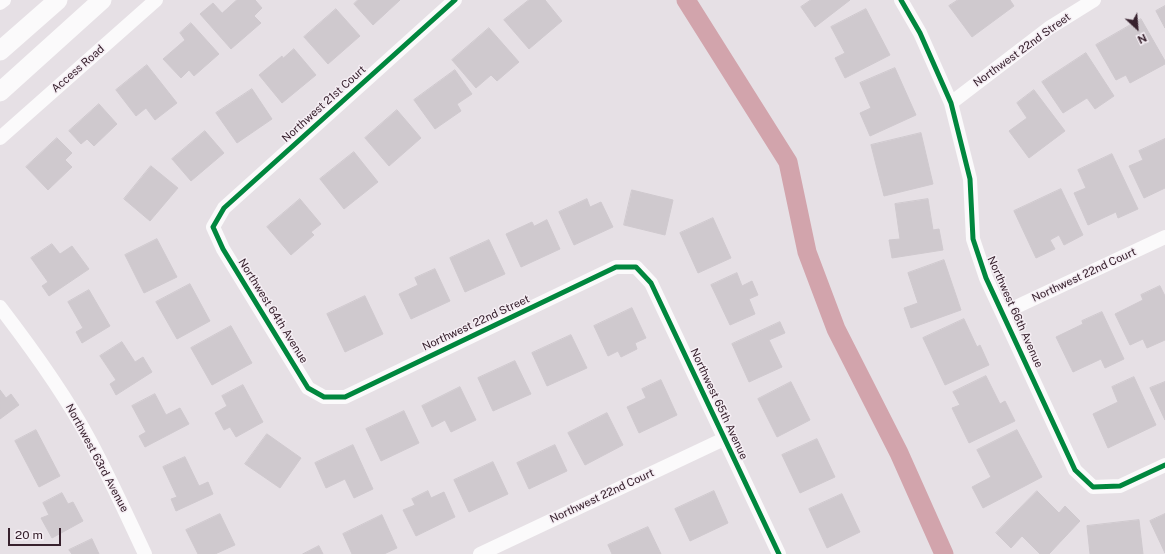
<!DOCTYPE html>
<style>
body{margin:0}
#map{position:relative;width:1165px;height:554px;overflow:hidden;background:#e6e0e5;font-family:"Public Sans",sans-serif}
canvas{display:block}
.north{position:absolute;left:1117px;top:8px;width:40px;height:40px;-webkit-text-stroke:3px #f5eef4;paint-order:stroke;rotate:154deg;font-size:11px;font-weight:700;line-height:16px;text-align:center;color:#37212d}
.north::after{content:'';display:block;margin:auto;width:14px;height:18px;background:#37212d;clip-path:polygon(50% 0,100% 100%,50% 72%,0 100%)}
.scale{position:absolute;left:8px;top:528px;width:53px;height:18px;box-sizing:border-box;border:2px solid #37212d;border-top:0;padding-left:5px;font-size:12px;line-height:14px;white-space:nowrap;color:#37212d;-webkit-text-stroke:3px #f5eef4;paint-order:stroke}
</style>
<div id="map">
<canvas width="1165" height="554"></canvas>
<div class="north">N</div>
<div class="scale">20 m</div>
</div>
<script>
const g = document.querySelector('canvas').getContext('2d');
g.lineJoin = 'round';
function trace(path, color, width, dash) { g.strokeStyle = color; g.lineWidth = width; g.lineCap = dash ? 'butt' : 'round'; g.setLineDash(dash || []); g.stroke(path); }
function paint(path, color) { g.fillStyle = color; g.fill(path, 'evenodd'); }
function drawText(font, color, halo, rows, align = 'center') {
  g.font = font + ' "Public Sans",sans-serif'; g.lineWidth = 3; g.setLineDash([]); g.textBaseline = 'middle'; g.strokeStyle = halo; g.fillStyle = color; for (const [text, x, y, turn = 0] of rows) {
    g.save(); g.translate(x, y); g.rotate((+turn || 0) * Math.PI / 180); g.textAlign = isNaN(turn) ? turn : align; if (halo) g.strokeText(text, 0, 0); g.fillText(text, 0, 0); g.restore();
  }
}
trace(new Path2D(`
 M686,0L788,162L807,252L836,329L899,453L944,554`), '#d2a4ac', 19);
const building = new Path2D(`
 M237,0H255L262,8L254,16L261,23L231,49L200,14L213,3L222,13Z
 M358,0H400L373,25L354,4Z
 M529,0H545L562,21L529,49L504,20Z
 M811,0H850L815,27L801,7Z
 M958,0H1010L1014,6L972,37L949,6Z
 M1165,6V28L1156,11Z
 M336,9L360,36L328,64L304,37Z
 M866,9L890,55L845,78L835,58L845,53L831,27Z
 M1141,19L1165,61V64L1130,83L1126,75L1116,80L1096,45Z
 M191,23L219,54L194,76L189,70L181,78L163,59L185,40L180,33Z
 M489,28L519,62L497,81L491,75L476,88L452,60Z
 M294,49L316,75L282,103L259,75L282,56L283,58Z
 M1086,53L1114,96L1095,109L1087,98L1063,113L1042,82Z
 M147,65L177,103L155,120L146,108L136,116L116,90Z
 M895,68L916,115L870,136L860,113L871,108L860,83Z
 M455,70L472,94L457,104L461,111L435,129L414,100Z
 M252,89L272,119L237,143L216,113Z
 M1034,90L1065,131L1029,158L1009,131L1027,118L1017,103Z
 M99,104L117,124L94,146L87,139L81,144L69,131Z
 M397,110L421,138L389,166L365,138Z
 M205,131L224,153L191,181L172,159Z
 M921,133L933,184L884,196L871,145Z
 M57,138L72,153L65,160L72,167L48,190L26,167Z
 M1165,139V188L1144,198L1129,166L1143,160L1139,151Z
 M354,152L378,182L344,209L320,179Z
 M1112,154L1138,209L1118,218L1116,212L1088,225L1074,193L1086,188L1078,170Z
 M151,166L178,188L150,221L124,199Z
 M1061,189L1083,235L1064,245L1059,235L1050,240L1055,249L1036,258L1014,211Z
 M632,190L673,200L665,235L624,225Z
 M300,199L321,224L311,232L314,235L291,255L267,227Z
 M587,199L590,207L601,202L613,227L574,245L559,212Z
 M928,199L933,230L939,229L943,250L892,258L889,240L900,239L895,204Z
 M713,218L731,258L698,273L680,233Z
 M547,220L560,249L521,267L506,234L532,222L534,226Z
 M157,239L177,277L144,293L125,255Z
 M489,240L505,274L465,292L450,258Z
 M52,244L60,254L72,246L89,269L49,296L42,286L48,282L31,258Z
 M944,260L961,310L911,328L904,308L918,303L908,273Z
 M435,269L450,301L411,319L399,294L418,285L415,278Z
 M737,273L742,286L752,281L758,295L749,299L755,314L730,325L711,285Z
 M190,284L210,321L177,339L156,302Z
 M1160,286L1165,296V340L1147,348L1143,339L1130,345L1115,314L1143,300L1141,295Z
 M89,290L110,326L82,343L76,332L83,328L68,302Z
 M365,296L383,334L345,352L327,314Z
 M632,308L646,338L635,343L637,349L621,357L618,351L608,356L594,326Z
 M1102,312L1124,359L1105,368L1101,359L1073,372L1056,337L1083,324L1082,321Z
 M964,319L977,347L980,345L989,365L945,385L923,338Z
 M780,322L785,333L769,340L782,367L749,382L732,344Z
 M231,326L252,363L212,385L191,348Z
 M571,335L587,368L547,386L532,353Z
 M122,342L135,362L143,357L152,372L116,395L110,384L116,380L100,356Z
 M515,361L531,394L493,411L478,378Z
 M986,376L1000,404L1005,401L1015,421L969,443L952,408L960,405L953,392Z
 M1134,377L1156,425L1108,448L1093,414L1118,402L1112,387Z
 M661,380L677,415L639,433L627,407L646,398L642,389Z
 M791,382L810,420L777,437L758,399Z
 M1165,382V420L1150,388Z
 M243,385L263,422L236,437L230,427L224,430L215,413L227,406L222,396Z
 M460,387L476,420L451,432L445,420L432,427L422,406Z
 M0,390L6,398L11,394L19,405L0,419Z
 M155,394L166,415L180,408L189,424L145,447L139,436L146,432L132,406Z
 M404,411L419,443L381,461L366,429Z
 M607,413L623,445L585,465L568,433Z
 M36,430L60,476L39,487L15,441Z
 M1017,430L1042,477L983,508L972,487L991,477L977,450Z
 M267,434L301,458L280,488L245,464Z
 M817,439L835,477L800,493L782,455Z
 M353,445L373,489L354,498L345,479L326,488L315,463Z
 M555,445L567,471L529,489L517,463Z
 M185,457L199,486L208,482L213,494L176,511L171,499L177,497L163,467Z
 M493,462L508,494L469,512L454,480Z
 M428,491L431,498L444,492L455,517L416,536L403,510L415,505L412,499Z
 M714,491L728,523L690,541L675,509Z
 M1037,491L1059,513L1065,506L1080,521L1049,554H1040L1022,536L1011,548L996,533Z
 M62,493L68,504L73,502L83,521L52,538L41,518L49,515L43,503Z
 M842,494L860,532L827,548L809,509Z
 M220,514L235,545L215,554H198L186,530Z
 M1165,514V553L1150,521Z
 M382,515L397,548L384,554H352L343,534Z
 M1139,520L1143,554H1090L1087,526Z
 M648,527L661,554H612L608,545Z
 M92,539L99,554H72L69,550Z
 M319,546L323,554H303Z`);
paint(building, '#cfc9ce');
trace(building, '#cfc9ce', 1);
trace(new Path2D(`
 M455,0L224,208L213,227L223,249L308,388L324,397H345L616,267H636L651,283L779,554
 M901,0L920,33L951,103L970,179L973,239L986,278L1075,470L1093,487L1120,486L1165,465
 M0,3L4,0
 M951,103L1049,28L1094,0
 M0,138L156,0
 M0,307C33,350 65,394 90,441C110,478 127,516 145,554
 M1003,313L1165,237
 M480,554L724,439`), '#fbfafb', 14);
trace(new Path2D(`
 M0,51L58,0
 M0,92L102,0`), '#fbfafb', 19);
trace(new Path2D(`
 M455,0L224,208L213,227L223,249L308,388L324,397H345L616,267H636L651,283L779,554
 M901,0L920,33L951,103L970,179L973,239L986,278L1075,470L1093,487L1120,486L1165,465`), '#00873e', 5);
drawText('11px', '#37212d', '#f5eef4', [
 ["Northwest 22nd Street",1022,50,-36],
 ["Access Road",78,69,-41],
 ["Northwest 21st Court",324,104,-42],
 ["Northwest 22nd Court",1084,275,-25],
 ["Northwest 64th Avenue",273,311,58],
 ["Northwest 66th Avenue",1015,312,66],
 ["Northwest 22nd Street",476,323,-25],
 ["Northwest 65th Avenue",719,404,65],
 ["Northwest 63rd Avenue",97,458,62],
 ["Northwest 22nd Court",602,496,-25]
]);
</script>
